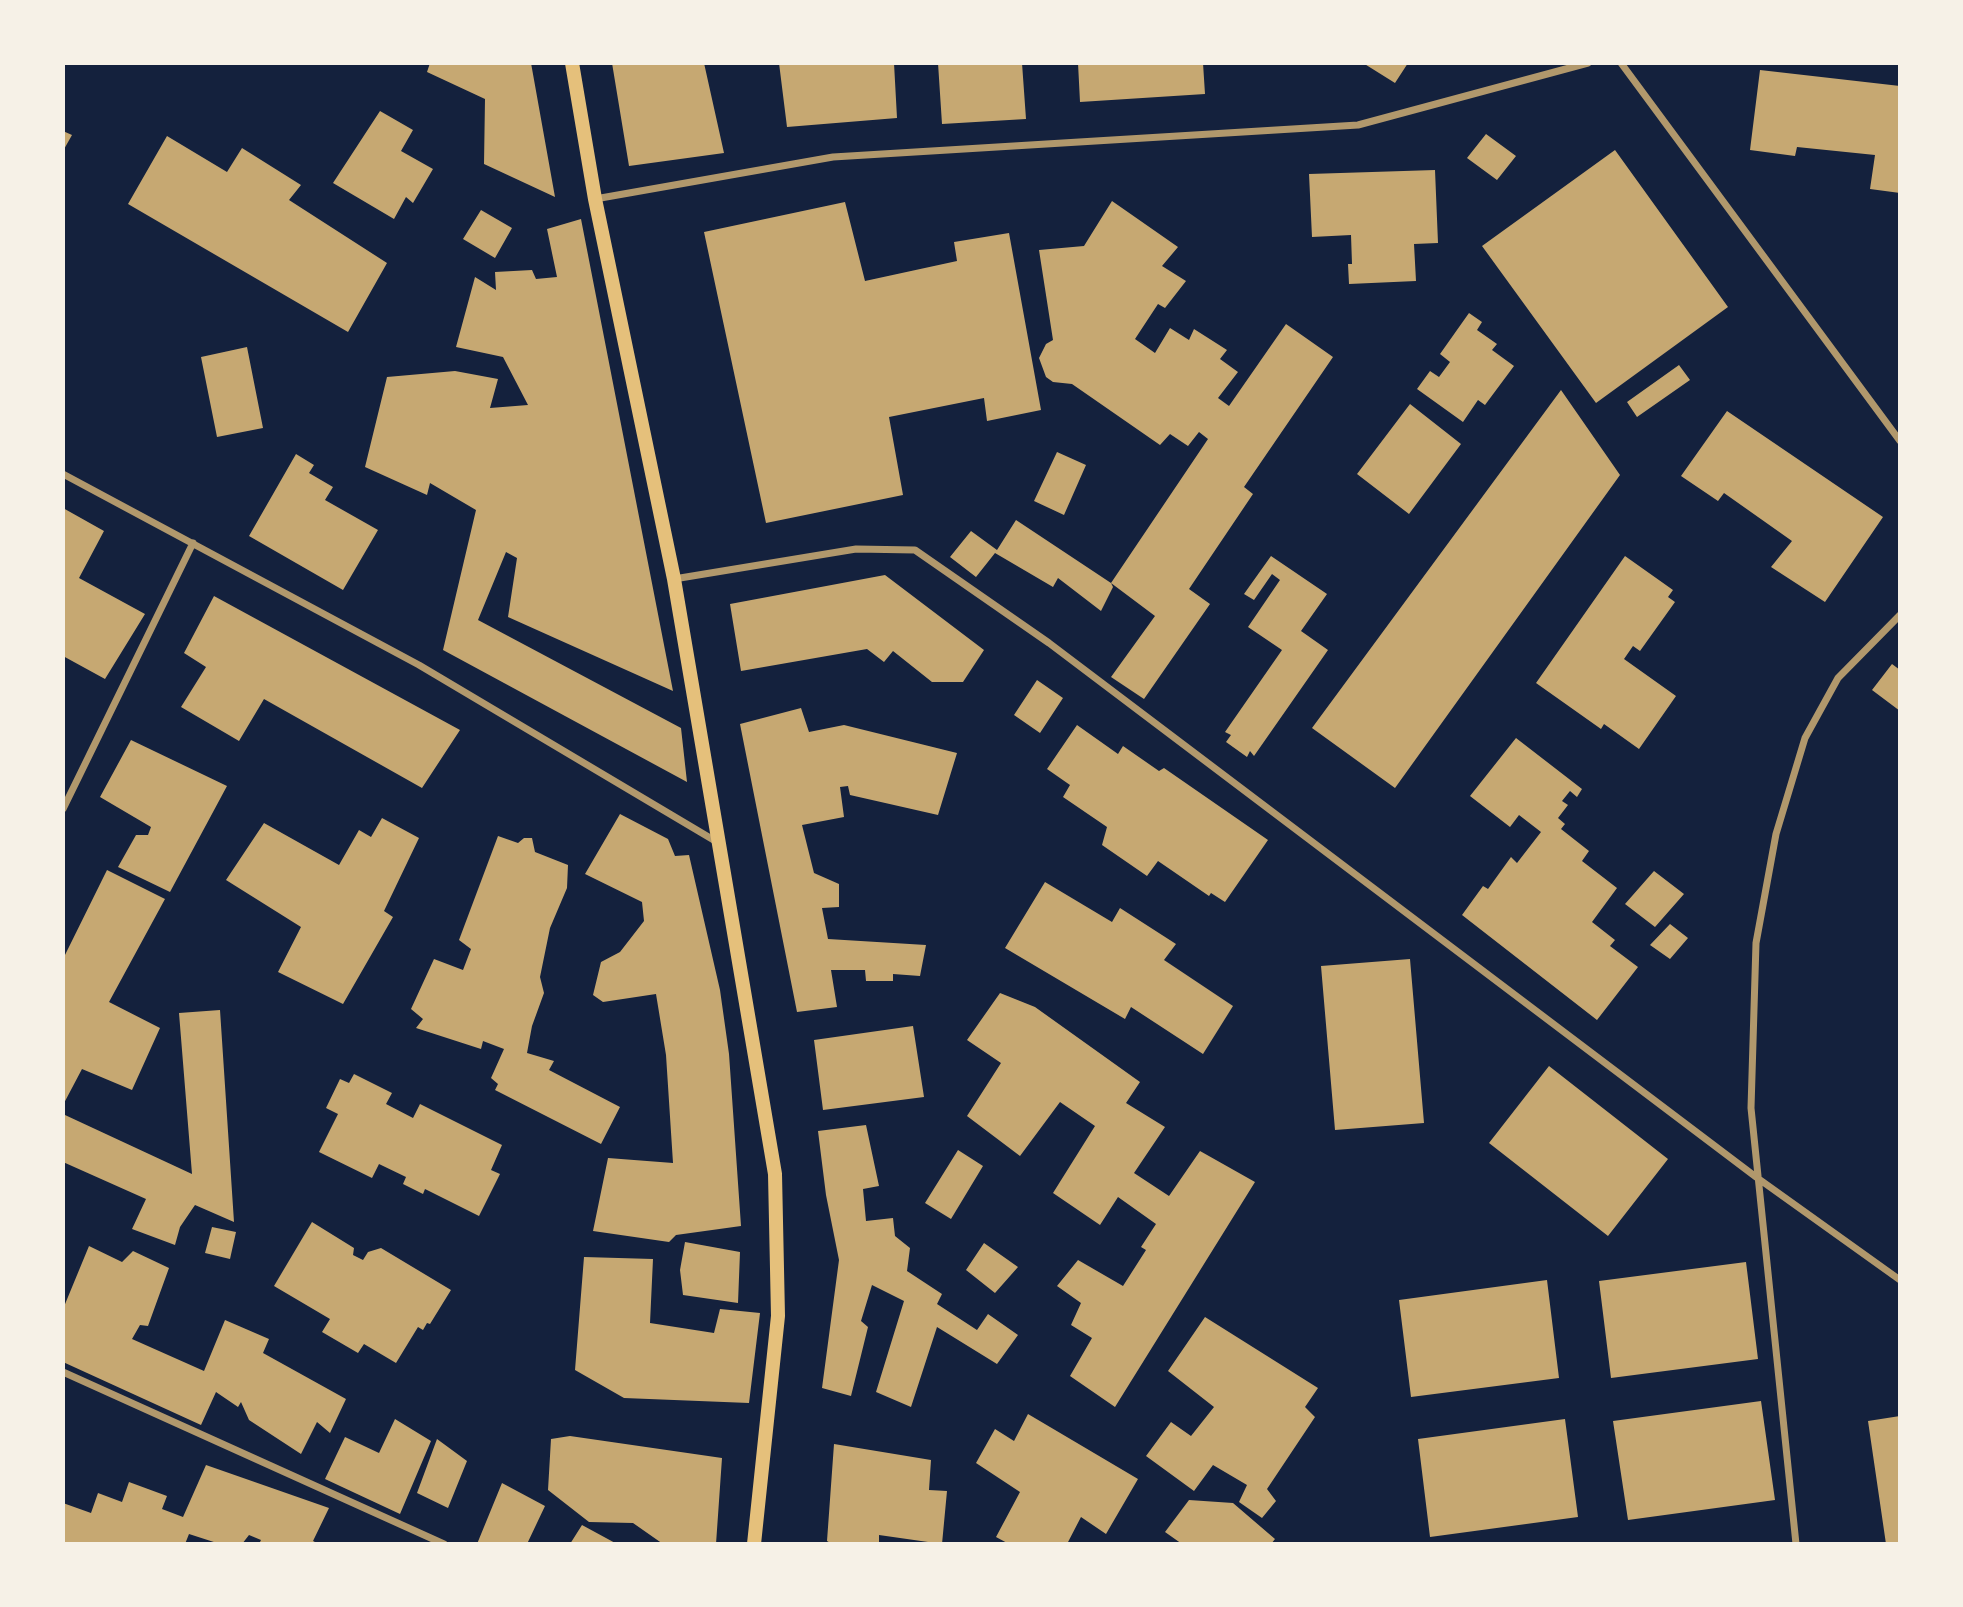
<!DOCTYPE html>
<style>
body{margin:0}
#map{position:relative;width:1963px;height:1607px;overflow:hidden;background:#14213d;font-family:Jost,sans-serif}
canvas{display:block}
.frame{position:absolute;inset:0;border:65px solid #f6f1e7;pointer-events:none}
</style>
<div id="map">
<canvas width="1963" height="1607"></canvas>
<div class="frame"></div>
</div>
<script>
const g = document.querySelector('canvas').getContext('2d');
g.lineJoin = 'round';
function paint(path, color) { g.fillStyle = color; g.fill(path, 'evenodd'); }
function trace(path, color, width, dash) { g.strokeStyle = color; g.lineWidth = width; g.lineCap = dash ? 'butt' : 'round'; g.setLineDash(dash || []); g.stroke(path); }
paint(new Path2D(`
 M430,63H531L555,197L484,164L485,99L427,72Z
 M612,63H704L724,153L629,166Z
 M779,63H894L897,118L787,127Z
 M938,63H1022L1026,119L942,124Z
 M1078,63H1203L1205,94L1080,102Z
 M1363,63H1408L1395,83Z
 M1760,70L1900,86V193L1870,189L1875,155L1797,147L1795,156L1750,150Z
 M380,111L413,130L401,151L433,169L413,203L406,197L394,219L333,183Z
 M63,131L72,135L63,151Z
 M1486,134L1516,156L1497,180L1467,158Z
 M167,136L227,172L242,148L301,185L289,200L387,263L348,332L128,204Z
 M1615,150L1728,307L1596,403L1482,246Z
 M1435,170L1438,243L1414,244L1416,281L1349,284L1348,264H1352L1351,235L1312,237L1309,174Z
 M1112,201L1178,247L1162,266L1186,281L1165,308L1158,304L1135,339L1155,353L1170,328L1189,340L1194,329L1227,350L1220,359L1238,372L1218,398L1229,406L1286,324L1333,357L1244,487L1253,494L1189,589L1210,604L1144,699L1111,677L1155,616L1111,583L1208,439L1199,432L1188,446L1170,434L1160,445L1072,384L1053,382L1046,377L1039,358L1046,344L1053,340L1039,250L1084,246Z
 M845,202L865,281L957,261L954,242L1009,233L1041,410L987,421L984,398L889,417L903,495L766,523L704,232Z
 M481,210L512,228L495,258L463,239Z
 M581,219L673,691L508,617L517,558L506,552L478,620L681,728L687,782L443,650L476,510L430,483L427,495L365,467L387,377L455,371L498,379L490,408L528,405L503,357L456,347L475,277L496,290L495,272L532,270L536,279L557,277L547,229Z
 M1469,313L1482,322L1477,330L1497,344L1492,350L1514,366L1485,405L1478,400L1463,422L1417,389L1430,371L1439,377L1450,362L1440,354Z
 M247,347L263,428L217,437L201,357Z
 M1679,365L1690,380L1637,417L1627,402Z
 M1561,390L1620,475L1395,788L1312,728Z
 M1410,404L1461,444L1409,514L1357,474Z
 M1727,411L1883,517L1825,602L1771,567L1792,541L1724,493L1718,501L1681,476Z
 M1057,452L1086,465L1064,515L1034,501Z
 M296,454L314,465L309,473L333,487L325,500L378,530L343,590L249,536Z
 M63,508L104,531L79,578L145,614L105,679L63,656Z
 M1016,520L1111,583L1113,587L1101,611L1058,578L1053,587L995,553L976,577L950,557L971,531L997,550Z
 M1271,556L1327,594L1301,631L1328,650L1254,756L1250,751L1247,757L1226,742L1231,735L1225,732L1282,650L1248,627L1280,580L1272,574L1254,600L1244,594Z
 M1625,556L1673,590L1668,597L1675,602L1640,651L1633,646L1624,659L1676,696L1639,749L1604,724L1601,729L1536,683Z
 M885,575L984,650L963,682H932L893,651L884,662L867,649L741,671L730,604Z
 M214,596L460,730L422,788L264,699L239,741L181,707L206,667L184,653Z
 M1892,664L1900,670V711L1872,690Z
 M1037,680L1063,698L1040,733L1014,715Z
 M801,708L809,732L844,725L957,753L938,815L850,795L848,786L840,787L844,817L802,825L814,873L839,884V907L822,908L828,939L926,945L920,976L893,974V981H866L865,970H831L837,1007L797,1012L740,724Z
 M1077,725L1118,754L1123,746L1159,771L1164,768L1268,840L1225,902L1211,893L1209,896L1158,861L1147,876L1102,845L1107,827L1063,797L1070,785L1047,769Z
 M1516,738L1582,789L1577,797L1570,791L1562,801L1568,805L1558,818L1565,824L1561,829L1589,851L1582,861L1617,888L1592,922L1615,940L1610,946L1638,967L1597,1020L1462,915L1483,886L1488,889L1511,857L1517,863L1541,832L1519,815L1510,827L1470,796Z
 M131,740L227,786L170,892L118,867L136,835H148L151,827L100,797Z
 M620,814L668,839L675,856L689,855L720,990L729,1054L741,1226L676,1235L669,1242L593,1231L608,1158L673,1163L666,1055L656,994L603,1002L593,995L601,962L620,952L644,921L642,902L585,874Z
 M382,818L419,838L384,911L393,917L343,1004L278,972L301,927L226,880L264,823L339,865L359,830L371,837Z
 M498,836L518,843L524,838H532L535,852L568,865L567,888L550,928L540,977L544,993L532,1026L527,1053L554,1061L549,1070L620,1107L601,1144L495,1090L498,1084L491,1078L504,1049L483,1041L481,1049L416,1028L423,1019L411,1009L434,959L463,970L471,949L459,940Z
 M107,870L165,899L109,1002L160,1028L132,1090L82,1069L63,1105V959Z
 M1654,871L1684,894L1655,927L1625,904Z
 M1045,882L1112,922L1120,908L1176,944L1164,960L1233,1006L1203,1054L1131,1007L1125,1019L1005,948Z
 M1670,924L1688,938L1670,959L1650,945Z
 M1410,959L1424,1123L1335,1130L1321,966Z
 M1000,993L1035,1007L1140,1082L1126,1103L1165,1127L1134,1173L1169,1196L1200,1151L1255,1182L1115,1407L1070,1376L1092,1338L1071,1325L1081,1303L1057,1286L1078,1260L1123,1286L1146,1250L1141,1247L1156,1224L1118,1197L1100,1225L1053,1193L1095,1126L1060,1102L1020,1156L967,1116L1001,1063L967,1040Z
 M220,1010L234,1222L195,1205L180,1227L175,1245L132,1229L146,1199L63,1162V1119L65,1115L192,1174L179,1013Z
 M913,1026L924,1097L823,1110L814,1040Z
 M1549,1066L1668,1159L1608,1236L1489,1143Z
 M354,1074L392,1093L386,1104L413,1118L420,1104L502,1145L491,1170L500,1174L479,1216L425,1189L423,1194L403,1184L406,1177L379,1164L372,1178L319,1152L338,1114L326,1108L340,1079L349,1083Z
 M866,1125L879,1186L863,1189L866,1221L893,1218L895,1236L910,1248L907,1271L942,1294L937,1304L977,1330L988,1314L1018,1335L997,1364L937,1327L911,1407L876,1392L904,1301L872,1285L861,1321L868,1327L851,1396L822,1388L839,1260L826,1195L818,1131Z
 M958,1150L983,1166L951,1219L925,1203Z
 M312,1222L354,1248L353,1255L363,1260L368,1252L381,1248L451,1290L430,1324L427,1323L423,1330L418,1327L396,1363L364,1344L358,1353L322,1332L330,1319L274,1286Z
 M212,1227L236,1232L230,1259L205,1253Z
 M685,1242L740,1252L738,1303L683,1295L680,1270Z
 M984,1243L1018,1267L995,1293L966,1270Z
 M89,1246L122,1262L133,1251L169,1268L148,1326L140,1325L132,1339L204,1371L225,1320L269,1339L263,1353L346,1399L330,1433L317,1422L301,1454L249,1420L241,1402L238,1407L216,1392L201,1425L63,1362V1309Z
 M584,1257L653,1259L650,1323L714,1333L720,1309L760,1313L749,1403L624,1398L575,1370Z
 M1746,1262L1758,1359L1611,1378L1599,1281Z
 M1547,1280L1559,1378L1411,1397L1399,1300Z
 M1205,1317L1318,1388L1305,1407L1315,1417L1267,1489L1276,1501L1262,1518L1239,1502L1247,1485L1213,1465L1194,1491L1146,1456L1171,1422L1191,1436L1214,1407L1168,1371Z
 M1761,1401L1775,1500L1628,1520L1613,1421Z
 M1028,1414L1138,1479L1106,1534L1081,1517L1067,1544H1009L996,1537L1020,1492L976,1463L995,1429L1014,1441Z
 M1900,1416V1544H1886L1868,1421Z
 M395,1419L431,1441L400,1514L325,1479L345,1437L379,1453Z
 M1565,1419L1578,1517L1430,1537L1418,1439Z
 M570,1436L722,1458L716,1544H663L633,1523L589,1522L548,1490L551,1439Z
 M437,1439L467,1461L448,1508L417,1493Z
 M834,1444L931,1460L929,1490L947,1491L942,1544L879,1535V1544H832L827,1541Z
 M206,1465L329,1508L313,1541L319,1544H259L261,1540L249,1535L242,1544H220L189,1534L185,1544H63V1503L91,1513L98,1493L122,1502L129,1482L167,1496L162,1509L183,1517Z
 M502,1483L545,1506L527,1544H477Z
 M1189,1500L1233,1503L1275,1539L1271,1544H1182L1165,1532Z
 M582,1525L617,1544H570Z`), '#c6a872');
trace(new Path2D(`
 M1621,63L1900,441
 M595,199L833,157L1358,125L1588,63
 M63,474L419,665L717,842
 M674,579L856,549L915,550L1049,643L1756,1177L1900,1280
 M63,809L193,543
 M63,1372L444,1544
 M1796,1544L1751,1108L1756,943L1776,834L1805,738L1838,678L1900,615`), '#b1986c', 7);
trace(new Path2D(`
 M572,63L595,199L674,579L775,1174L778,1316L754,1544`), '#e5c07b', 14);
</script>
